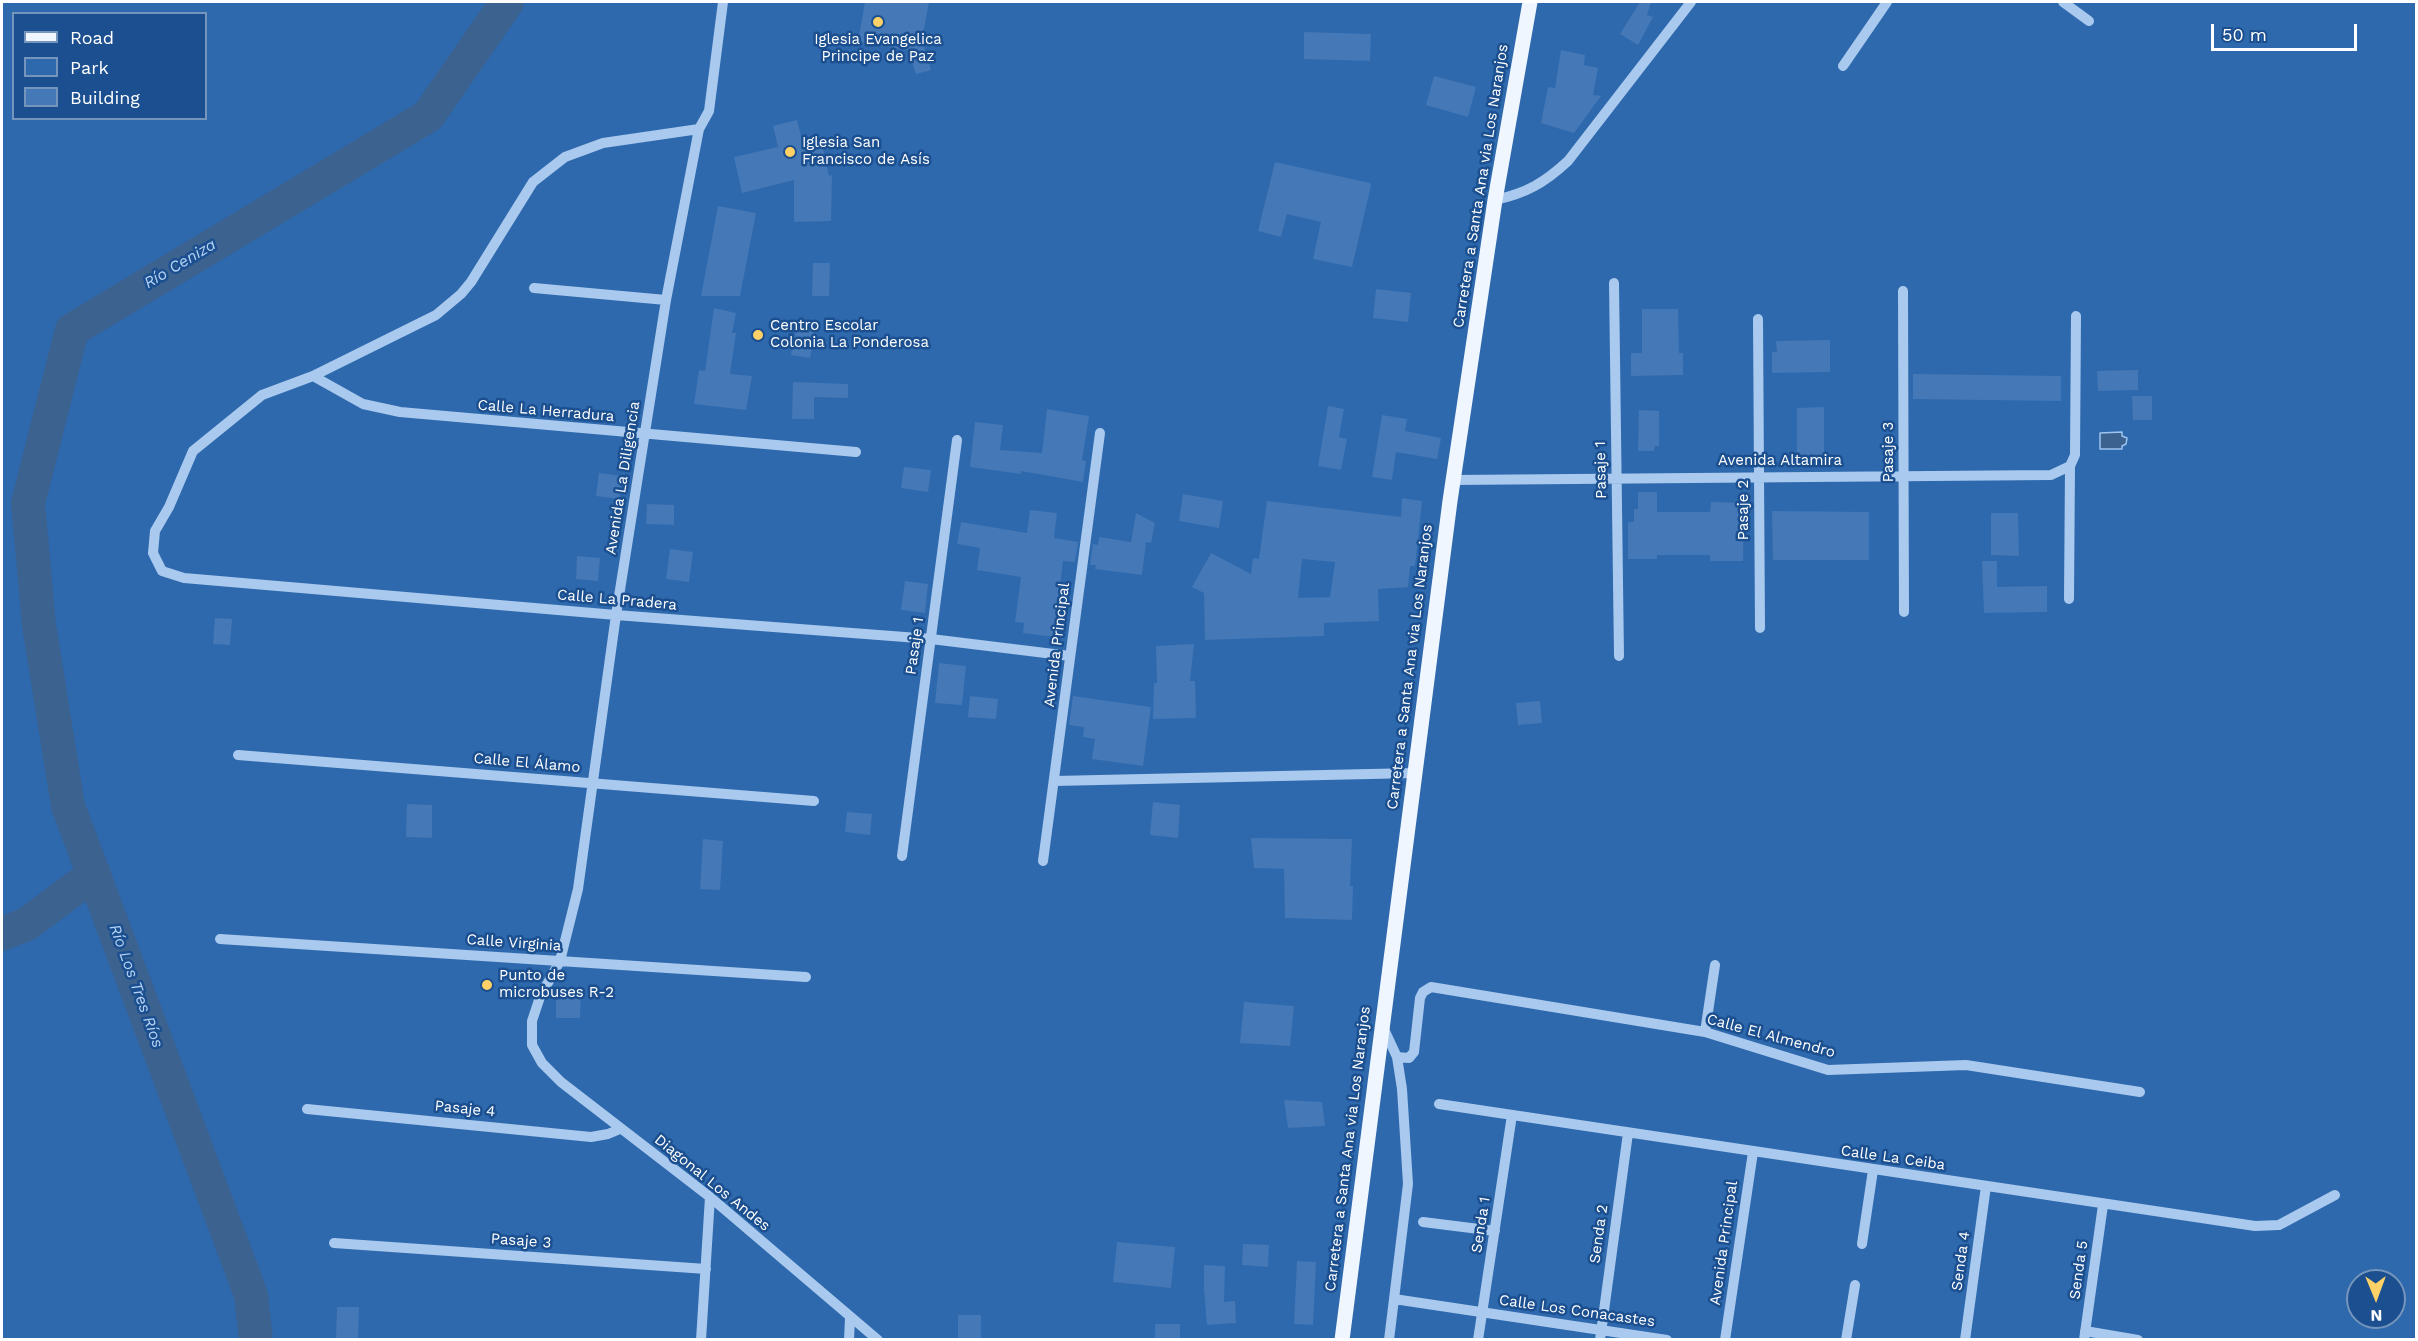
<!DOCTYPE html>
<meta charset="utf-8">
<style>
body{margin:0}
#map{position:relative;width:2418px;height:1341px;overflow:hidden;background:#1b4f8f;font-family:"Work Sans",sans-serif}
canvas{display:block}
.frame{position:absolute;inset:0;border:3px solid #fff;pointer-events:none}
.legend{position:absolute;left:12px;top:12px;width:195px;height:108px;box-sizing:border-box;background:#1b4f8f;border:2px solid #7695bc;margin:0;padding:8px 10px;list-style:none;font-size:18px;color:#fff}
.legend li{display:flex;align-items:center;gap:12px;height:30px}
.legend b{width:30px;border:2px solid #7695bc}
.north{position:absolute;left:2346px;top:1269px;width:60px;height:60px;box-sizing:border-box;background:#1b4f8f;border:2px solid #7695bc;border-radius:50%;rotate:179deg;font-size:16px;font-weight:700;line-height:24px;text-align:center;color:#fff}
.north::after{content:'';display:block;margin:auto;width:21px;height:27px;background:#ffd166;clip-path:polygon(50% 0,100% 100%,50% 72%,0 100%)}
.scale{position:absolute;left:2211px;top:24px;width:146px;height:27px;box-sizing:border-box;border:3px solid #fff;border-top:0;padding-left:8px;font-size:18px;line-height:21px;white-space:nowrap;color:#fff;-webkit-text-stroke:4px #1b4f8f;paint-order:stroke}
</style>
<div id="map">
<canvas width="2418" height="1341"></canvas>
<div class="frame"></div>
<ul class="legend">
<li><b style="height:8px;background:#f0f6ff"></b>Road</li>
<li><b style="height:16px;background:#2e69ad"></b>Park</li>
<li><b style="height:16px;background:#4478b7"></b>Building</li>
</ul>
<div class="north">N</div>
<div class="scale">50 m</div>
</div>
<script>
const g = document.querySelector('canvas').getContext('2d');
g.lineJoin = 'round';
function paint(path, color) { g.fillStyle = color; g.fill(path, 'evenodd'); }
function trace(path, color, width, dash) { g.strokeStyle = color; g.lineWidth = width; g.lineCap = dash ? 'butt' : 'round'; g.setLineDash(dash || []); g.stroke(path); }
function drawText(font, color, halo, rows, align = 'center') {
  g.font = font + ' "Work Sans",sans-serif'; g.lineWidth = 5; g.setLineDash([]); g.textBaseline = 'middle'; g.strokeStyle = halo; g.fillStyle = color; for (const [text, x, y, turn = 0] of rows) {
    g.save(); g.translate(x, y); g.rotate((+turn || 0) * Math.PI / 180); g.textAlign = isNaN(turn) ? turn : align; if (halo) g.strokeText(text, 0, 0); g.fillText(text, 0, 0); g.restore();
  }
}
paint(new Path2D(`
 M2,2H2416V1339L2,1340ZM14,14H206V118H14ZM2358,1281H2394V1317H2358Z`), '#2e69ad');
const water = new Path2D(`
 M2122,432V436L2127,438L2126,444L2122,446V449H2100V433Z`);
paint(water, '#3c6290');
trace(water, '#9cc4f0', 1.5);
trace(new Path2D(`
 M2,934L27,924L94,874
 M256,1340L251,1295L68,806L39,625L28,503L72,330L428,116L507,2`), '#3c6290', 34);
paint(new Path2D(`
 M865,2H929L922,40L931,70L916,74L908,50L858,42Z
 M1640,2H1651L1647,15L1653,17L1638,45L1620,34Z
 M1304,32L1371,34L1370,61L1304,59Z
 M1561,50L1585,55L1584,65L1598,68L1593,95L1601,96L1574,133L1541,123L1548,87L1555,88Z
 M1434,76L1476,87L1468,117L1426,105Z
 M797,120L802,140L820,136L829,176L832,175L831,221L794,222V180L742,193L734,157L778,147L773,126Z
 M1275,162L1370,183L1371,186L1352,267L1313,259L1321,222L1287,214L1281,237L1258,231Z
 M718,206L756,213L740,296H701Z
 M813,263H830L829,296H812Z
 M1376,289L1411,293L1408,322L1373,318Z
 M714,308L736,313L732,333H736L730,374L752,376L746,410L694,404L699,370L705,371Z
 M1642,309H1678L1679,353H1683V375L1631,376V353H1642Z
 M797,325L816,328L810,358L791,355Z
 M1830,340V372L1772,373V352H1777L1776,341Z
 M2138,370V390L2098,391L2097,371Z
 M1913,374L2061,376V401L1913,399Z
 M793,382L848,384V398L814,397V419H792Z
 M2132,396H2152V420H2133Z
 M1328,406L1344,409L1339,437L1347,439L1341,470L1318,466Z
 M1824,407V459H1797V408Z
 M1047,409L1089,416L1082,460L1086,461L1083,482L1021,471V474L970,467L975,422L1003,425L1000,450L1042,453Z
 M1639,410L1659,411V446H1655L1654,451H1638Z
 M1382,415L1407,419L1405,431L1441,438L1437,459L1396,452L1392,480L1372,477Z
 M904,467L931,470L928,492L901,488Z
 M599,473L622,476L619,499L596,496Z
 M1638,492H1657V512H1710L1711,502L1744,503L1743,561H1710V555H1657V559H1628V522H1634V509H1638Z
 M1183,494L1223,501L1219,528L1179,521Z
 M1402,498L1422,501L1415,566H1410L1408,587L1378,589L1379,621L1324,623V636L1205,640L1204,593L1192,587L1211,553L1251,574L1253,558L1259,559L1267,501L1401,517ZM1302,559L1335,562L1330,597L1298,598Z
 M647,504L674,505V525L646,524Z
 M1030,510L1057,513L1054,538L1078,542L1075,562L1063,561L1054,637L1023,633L1024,623L1015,622L1021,577L977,570L980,548L957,544L961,522L1027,533Z
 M1772,511L1869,512V560H1773Z
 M1136,513L1155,523L1151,543L1146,542L1142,575L1095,569L1096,565H1090L1093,544L1098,545L1099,537L1131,542Z
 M1991,513H2018L2019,556L1991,555Z
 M670,549L693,552L689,582L666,579Z
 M577,556L600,558L598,581L576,579Z
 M1982,561H1997V587L2047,586V612L1984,613Z
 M905,581L928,584L925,613L901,610Z
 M215,618L232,619L230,645L213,644Z
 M1194,644L1190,681H1195L1196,718L1153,719L1154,683H1157L1156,646Z
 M939,663L966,666L962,705L935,703Z
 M970,696L998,699L996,719L968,717Z
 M1073,696L1151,707L1143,766L1092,759L1095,739L1083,737L1084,727L1069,725Z
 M1540,701L1542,723L1518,725L1516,703Z
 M1153,802L1180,805L1178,838L1150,835Z
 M407,804L432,805V838L406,837Z
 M847,812L872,814L870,835L845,832Z
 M1251,838L1352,839L1350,886H1353L1352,920L1285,918L1284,869L1254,868Z
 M703,839L723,841L720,890L700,889Z
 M556,993H581L580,1018H556Z
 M1244,1002L1294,1006L1290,1046L1240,1043Z
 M1284,1100L1322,1102L1325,1126L1288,1128Z
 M1117,1242L1175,1247L1171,1288L1113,1282Z
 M1243,1244L1269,1245L1268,1267L1242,1265Z
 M1297,1261L1316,1262L1313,1325L1294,1324Z
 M1204,1265L1225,1266L1224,1302L1235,1301L1236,1323L1207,1325L1204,1289Z
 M337,1307H359L358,1339H336Z
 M958,1315H981V1340H958Z
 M1155,1324H1180V1340H1155Z`), '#4478b7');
trace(new Path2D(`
 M723,2L709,111L699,129L666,300L616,615L578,889L560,961L540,997L532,1021V1045L542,1063L561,1082L710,1197L878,1340
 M2063,2L2089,21
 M1843,66L1887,2
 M699,129L603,143L565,157L533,182L471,282L461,294L436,315L313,376L262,395L193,451L169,507L155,531L153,553L162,571L184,578L616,615L931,639L1070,656
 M1495,200C1527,193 1544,183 1568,161L1691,2
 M1614,283L1619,656
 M534,288L666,300
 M1903,291L1904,612
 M1758,319L1760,628
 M313,376L363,404L400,412L856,452
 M1453,480L2051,475L2070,466
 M2069,599L2070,466L2075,455L2076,316
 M238,755L814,801
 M1054,781L1415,773
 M902,856L957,440
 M1043,861L1100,433
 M220,939L806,977
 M1383,1027L1397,1057L1402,1089L1408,1184L1389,1340
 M1705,1032L1715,965
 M1397,1057L1409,1058L1414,1052L1420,998L1423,992L1431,987L1705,1032L1828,1070L1966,1065L2140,1092
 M1439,1104L2255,1226L2279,1225L2335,1195
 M307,1109L591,1137L608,1134L620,1129
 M1423,1222L1495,1231
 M334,1243L706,1269
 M1862,1244L1873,1170
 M1394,1299L1667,1340
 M2085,1331L2138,1340
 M701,1340L710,1197
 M849,1340L850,1318
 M1478,1340L1512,1115
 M1600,1340L1628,1133
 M1725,1340L1753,1152
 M1846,1340L1855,1285
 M1965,1340L1986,1186
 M2084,1340L2103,1205`), '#a9c9ee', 10);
trace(new Path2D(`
 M1342,1340L1450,501L1495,200L1530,2`), '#f0f6ff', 15);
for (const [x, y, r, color] of [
 [878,22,6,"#ffd166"],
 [790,152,6,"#ffd166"],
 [758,335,6,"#ffd166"],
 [487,985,6,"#ffd166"]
]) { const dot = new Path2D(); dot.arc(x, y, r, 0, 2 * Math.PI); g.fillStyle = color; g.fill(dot); trace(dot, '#1b4f8f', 2); }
drawText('15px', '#fff', '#1b4f8f', [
 ["Iglesia Evangelica",878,40,"center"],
 ["Principe de Paz",878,57,"center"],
 ["Iglesia San",802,143],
 ["Francisco de Asís",802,160],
 ["Centro Escolar",770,326],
 ["Colonia La Ponderosa",770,343],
 ["Punto de",499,976],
 ["microbuses R-2",499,993]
], 'left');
drawText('15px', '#fff', '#1b4f8f', [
 ["Carretera a Santa Ana via Los Naranjos",1481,186,-81],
 ["Calle La Herradura",546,411,5],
 ["Pasaje 3",1889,452,-90],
 ["Avenida Altamira",1780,461],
 ["Pasaje 1",1601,470,-91],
 ["Avenida La Diligencia",623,478,-81],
 ["Pasaje 2",1744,510,-90],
 ["Calle La Pradera",617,600,5],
 ["Avenida Principal",1057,645,-83],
 ["Pasaje 1",915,646,-82],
 ["Carretera a Santa Ana via Los Naranjos",1410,667,-83],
 ["Calle El Álamo",527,763,5],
 ["Calle Virginia",514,943,4],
 ["Calle El Almendro",1771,1036,15],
 ["Pasaje 4",465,1109,6],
 ["Carretera a Santa Ana via Los Naranjos",1348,1149,-83],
 ["Calle La Ceiba",1893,1158,8],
 ["Diagonal Los Andes",712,1183,39],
 ["Senda 1",1481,1225,-81],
 ["Senda 2",1599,1234,-82],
 ["Pasaje 3",521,1241,4],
 ["Avenida Principal",1724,1243,-82],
 ["Senda 4",1961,1261,-82],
 ["Senda 5",2079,1270,-82],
 ["Calle Los Conacastes",1577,1311,8]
]);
drawText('italic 16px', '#b5d3f5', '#1b4f8f', [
 ["Río Ceniza",180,264,-31],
 ["Río Los Tres Ríos",136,986,70]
]);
</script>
